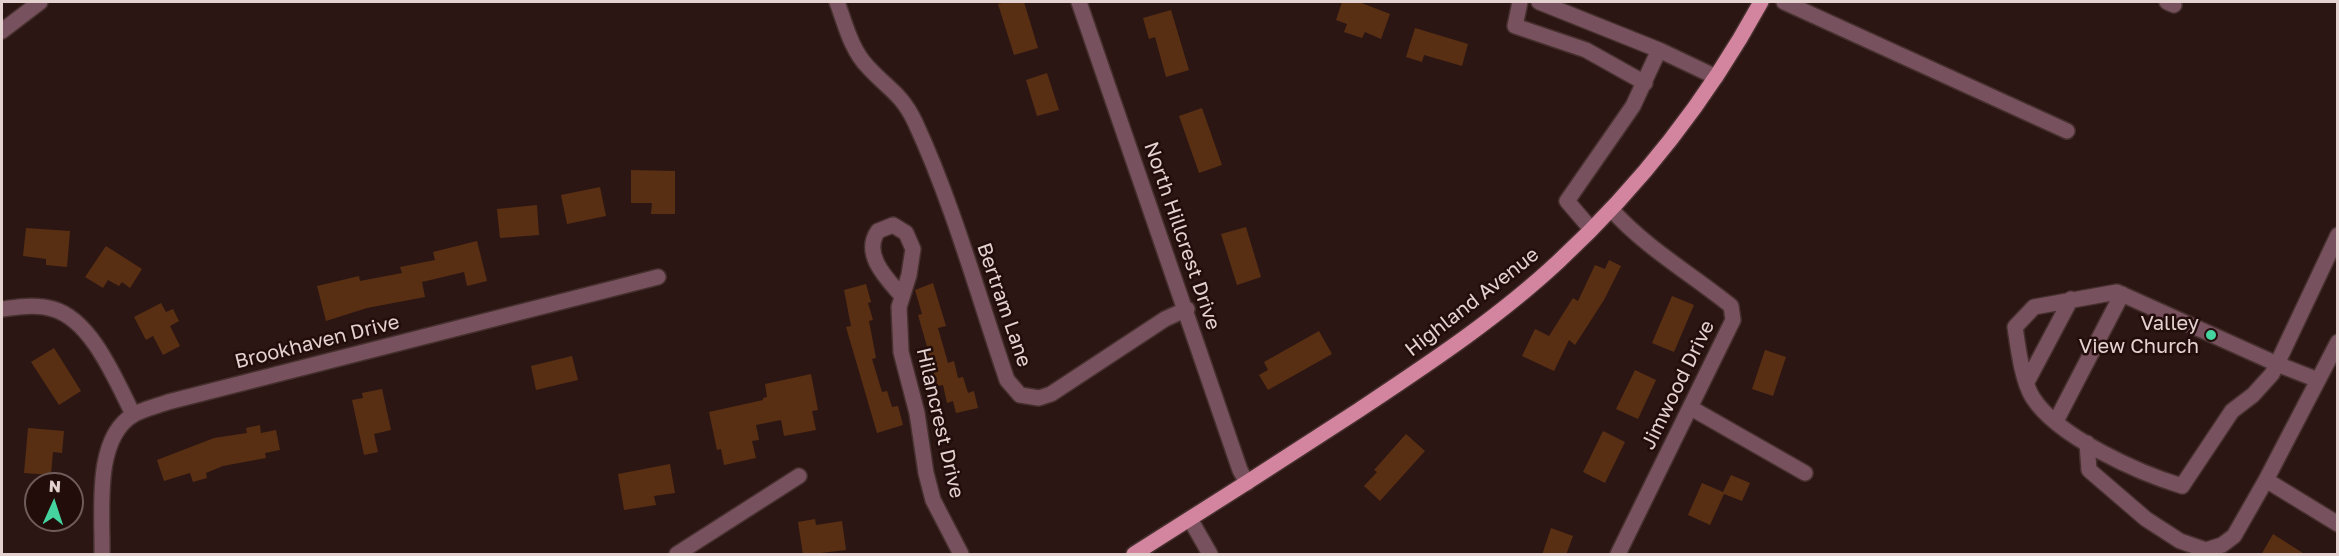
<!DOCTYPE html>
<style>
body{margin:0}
#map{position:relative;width:2339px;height:556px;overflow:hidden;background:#2c1614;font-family:"Golos Text",sans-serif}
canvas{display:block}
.frame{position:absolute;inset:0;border:3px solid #e3d2d0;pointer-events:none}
.north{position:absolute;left:24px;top:472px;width:60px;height:60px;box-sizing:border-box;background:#220d0b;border:2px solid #6f5c5a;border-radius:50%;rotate:3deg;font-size:16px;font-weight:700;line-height:24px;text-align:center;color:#e3d2d0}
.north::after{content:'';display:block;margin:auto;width:21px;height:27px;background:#45d49f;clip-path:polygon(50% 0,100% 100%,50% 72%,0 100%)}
</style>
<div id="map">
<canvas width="2339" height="556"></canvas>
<div class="frame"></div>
<div class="north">N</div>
</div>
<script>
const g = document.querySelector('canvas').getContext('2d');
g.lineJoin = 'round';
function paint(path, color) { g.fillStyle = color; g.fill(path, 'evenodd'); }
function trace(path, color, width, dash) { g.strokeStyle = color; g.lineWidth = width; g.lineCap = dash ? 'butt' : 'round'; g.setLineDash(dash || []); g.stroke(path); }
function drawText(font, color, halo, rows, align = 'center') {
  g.font = font + ' "Golos Text",sans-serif'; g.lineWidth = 5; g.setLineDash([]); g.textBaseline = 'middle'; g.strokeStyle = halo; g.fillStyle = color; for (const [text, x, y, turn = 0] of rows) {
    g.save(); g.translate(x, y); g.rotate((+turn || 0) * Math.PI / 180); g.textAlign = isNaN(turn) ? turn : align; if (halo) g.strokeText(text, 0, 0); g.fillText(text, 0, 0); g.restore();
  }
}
paint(new Path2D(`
 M1006,2H1024L1038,48L1014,55L998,4Z
 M1342,2H1359L1390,14L1381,39L1365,32L1362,38L1344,32L1347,24L1336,20Z
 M1171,10L1189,70L1166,77L1155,37L1149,39L1143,18Z
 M1415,28L1468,44L1462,66L1424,55L1422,62L1406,57Z
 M1047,73L1059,110L1037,116L1026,80Z
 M1202,108L1222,165L1199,173L1179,116Z
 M631,170L675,171V214H651L652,203H631Z
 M600,187L606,216L567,224L561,195Z
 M537,205L539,235L500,238L497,209Z
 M1246,227L1261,277L1237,285L1221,234Z
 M26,228L70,231L67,267L46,265V259L23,256Z
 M477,241L487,281L467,286L464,272L422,282L425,297L367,308L326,321L317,286L359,276L360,281L402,273L400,267L435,260L433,252Z
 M106,246L142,269L130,288L122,282L119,286L108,280L103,288L85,277Z
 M1609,260L1621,266L1604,300L1575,345L1569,340L1554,371L1522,356L1535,329L1549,336L1573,298L1578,301L1595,265L1605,269Z
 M933,283L946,326L938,328L948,363L954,361L958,378L963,377L968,393L974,391L978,408L956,413L953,401L947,403L943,385L937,386L933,371L927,372L922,352L928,350L918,315L922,314L915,290Z
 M866,284L871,302L868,303L873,320L869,321L876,358L872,359L882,392L887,391L892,407L898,406L903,425L877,433L846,327L851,326L844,290Z
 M1672,296L1694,305L1674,352L1652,343Z
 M161,303L166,312L173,309L179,321L170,326L180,346L163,355L153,336L146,340L134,317Z
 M1319,331L1332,354L1268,390L1259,375L1268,370L1264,362Z
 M54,348L81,391L59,405L31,362Z
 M1765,350L1786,357L1773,396L1752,389Z
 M572,356L578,380L536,390L531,366Z
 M1635,370L1656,380L1638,419L1616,409Z
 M811,374L818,410L812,411L816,430L784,436L781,420L756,425L759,440L752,441L756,458L724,465L721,449L717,450L709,412L763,400V398L767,397L765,384Z
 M382,389L391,430L374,434L378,452L364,455L352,400L363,398L362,393Z
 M260,425L261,433L276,430L280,450L265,453L266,458L223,466L206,473L207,478L193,482L190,473L164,481L157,460L214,438L247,433L246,428Z
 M28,428L64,431L62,453L53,452L51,475L24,473Z
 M1603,431L1625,442L1605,483L1583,472Z
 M1406,434L1425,451L1380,501L1364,486L1377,472L1374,470Z
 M670,464L675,493L654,496L656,505L624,510L618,474Z
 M1731,475L1750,483L1742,501L1724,494L1710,525L1688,515L1702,483L1723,492Z
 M815,519L816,525L842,521L846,550L803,555L798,522Z
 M1551,528L1573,536L1566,555H1542Z
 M2273,534L2306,555H2261Z`), '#582f12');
const minor = new Path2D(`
 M837,2C845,23 851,50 868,67C888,89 901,93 915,122C953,204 978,295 1007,380L1020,395L1039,398L1051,394L1165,319L1187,309
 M1079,2L1240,470L1247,483
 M1520,2L1515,26L1586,50L1645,83
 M1539,2L1659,50L1716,77
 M1784,2L2067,131
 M2167,2L2174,5
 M2,31L40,2
 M1611,209C1646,248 1690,273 1731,306L1733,320L1618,554
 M1591,229L1567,201L1633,106L1659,50
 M901,295C886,278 862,254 878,231L893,225L906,233L913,249L909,275L899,307L901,352L917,413L926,473L933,500L961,554
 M2,309C19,307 36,304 53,309C92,320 116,381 133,414
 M2028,380L2071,299
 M2318,380L2277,364L2117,292L2034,307L2015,327C2018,347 2022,381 2033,398C2058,437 2139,473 2182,486L2232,411L2253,395L2272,374L2277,364L2338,235
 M1691,408L1805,473
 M2056,421L2122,294
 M2087,443L2089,470L2146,519L2180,541L2206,550L2222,545L2234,536L2266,480L2338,342
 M2266,480L2338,524
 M1190,519L1210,554
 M102,554C103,514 93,439 133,415C143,409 157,406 168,402L658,277
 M677,554L799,476`);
const major = new Path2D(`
 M1134,554C1209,507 1284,459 1359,410C1428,364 1498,318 1559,261C1640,186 1708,99 1761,2`);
trace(minor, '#46302e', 18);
trace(major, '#46302e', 18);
trace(minor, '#78515e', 15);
trace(major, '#d385a0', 15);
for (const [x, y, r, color] of [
 [2211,335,6,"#45d49f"]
]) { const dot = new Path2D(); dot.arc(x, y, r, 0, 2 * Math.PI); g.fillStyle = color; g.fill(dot); trace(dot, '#220d0b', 2); }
drawText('20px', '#e3d2d0', '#220d0b', [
 ["North Hillcrest Drive",1182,236,71],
 ["Highland Avenue",1472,302,-38],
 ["Bertram Lane",1004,305,71],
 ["Brookhaven Drive",317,342,-14],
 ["Jimwood Drive",1678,385,-64],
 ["Hilancrest Drive",940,423,77]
]);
drawText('20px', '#e3d2d0', '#220d0b', [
 ["Valley",2199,324],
 ["View Church",2199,347]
], 'right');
</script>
